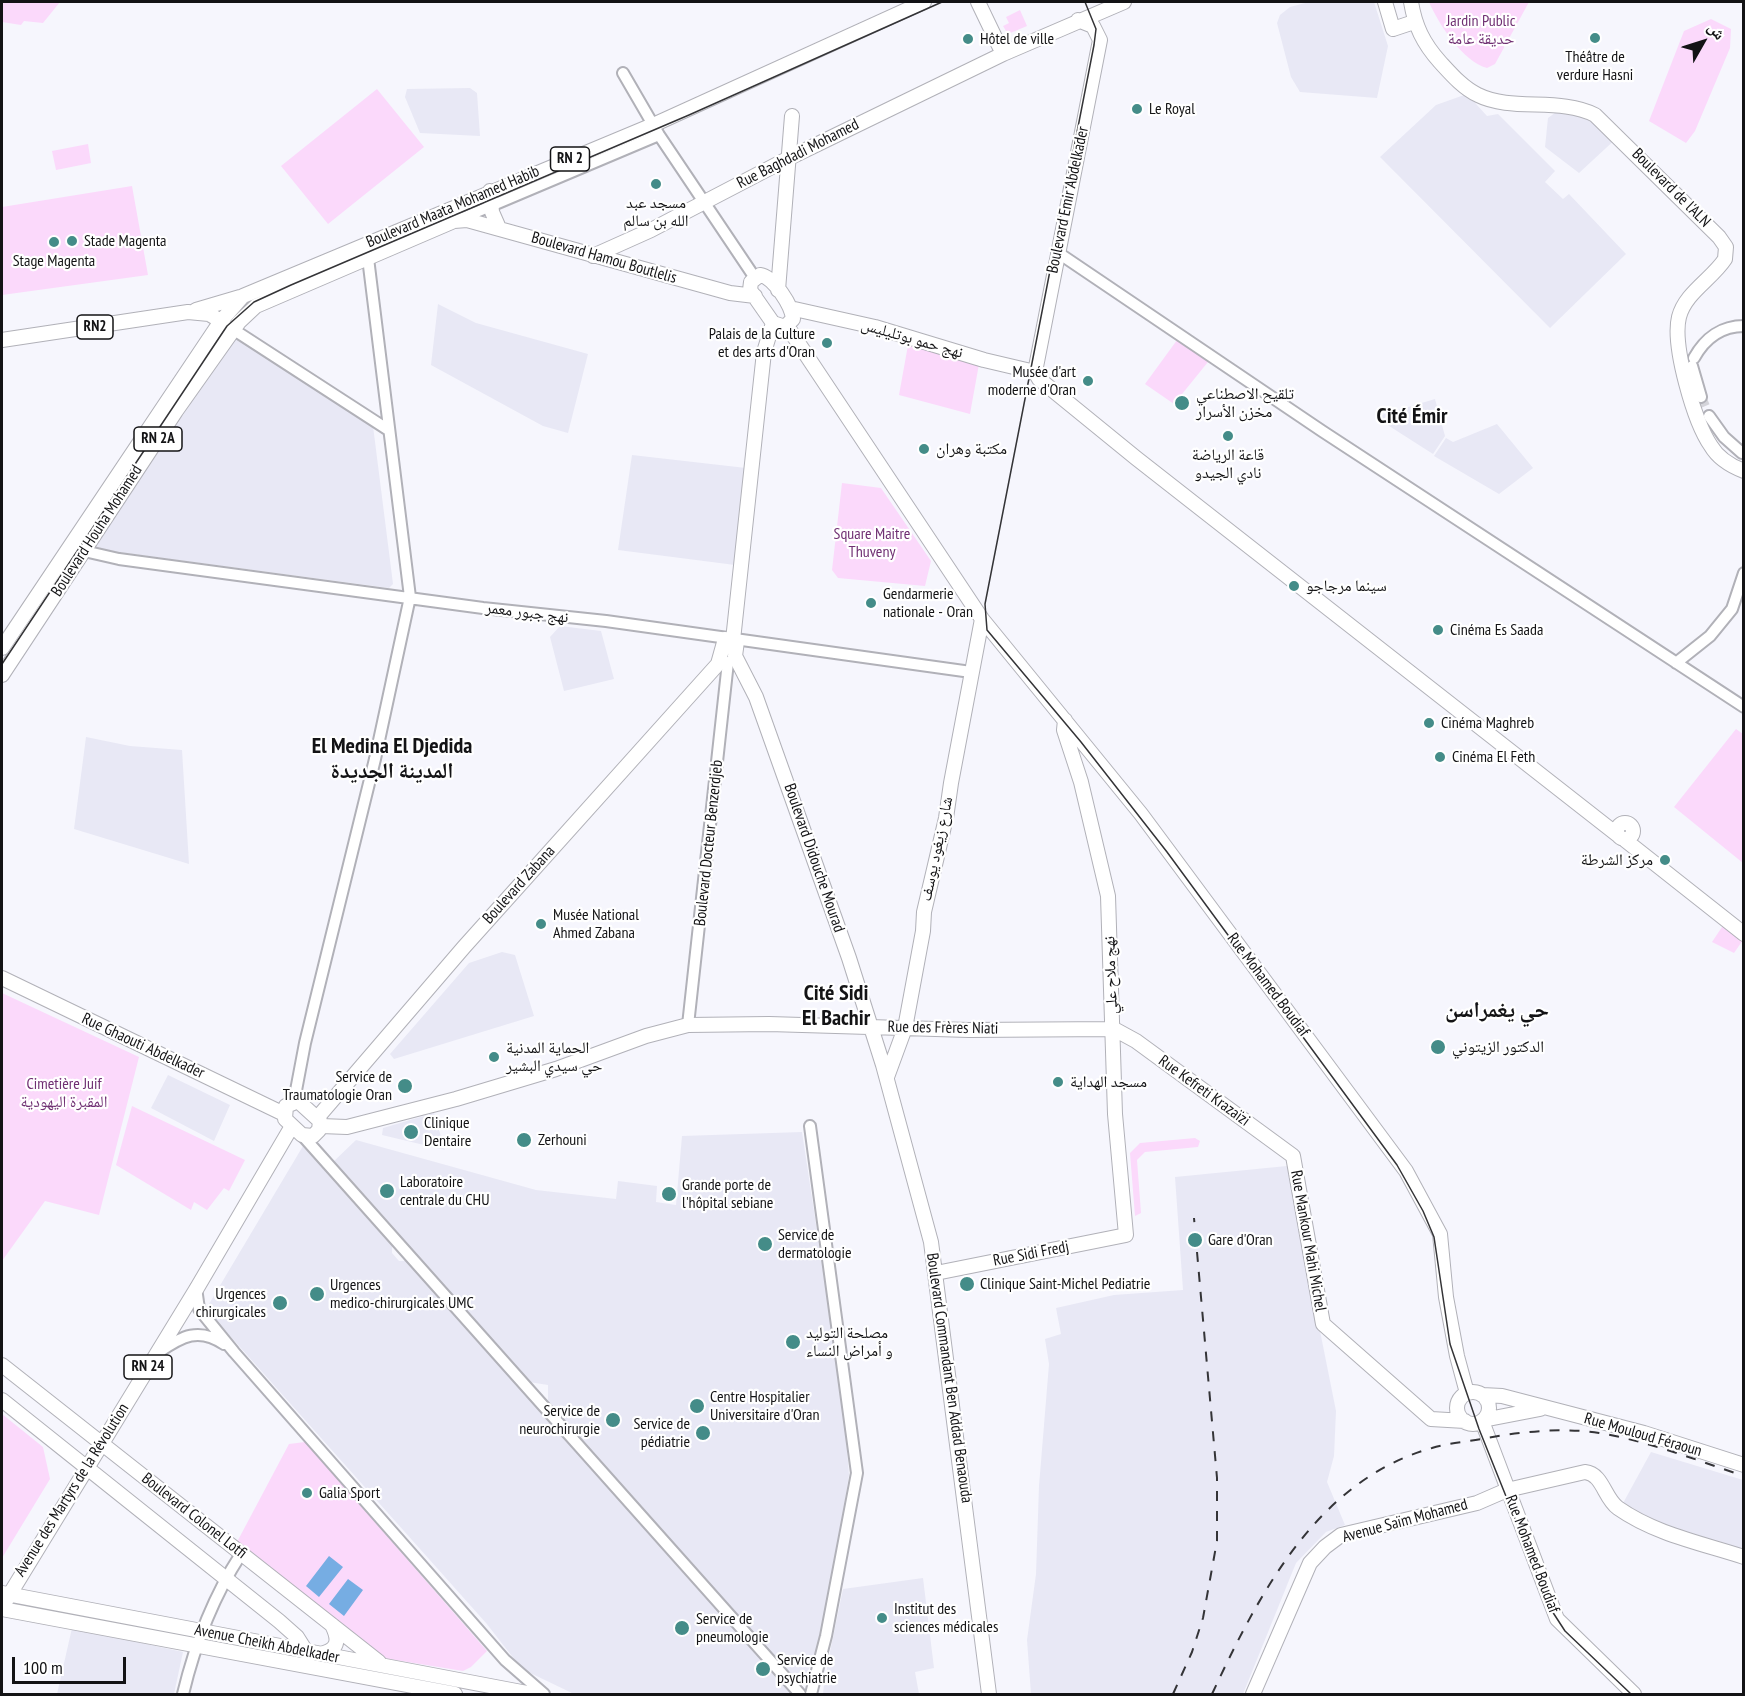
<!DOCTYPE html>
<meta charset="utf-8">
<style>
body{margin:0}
#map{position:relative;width:1745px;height:1696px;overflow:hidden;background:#f6f6fd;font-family:"PT Sans Narrow","Noto Naskh Arabic",sans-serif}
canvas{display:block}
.frame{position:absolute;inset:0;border:3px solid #131315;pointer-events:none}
.north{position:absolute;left:1673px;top:12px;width:60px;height:60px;-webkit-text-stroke:4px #fff;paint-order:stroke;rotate:51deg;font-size:16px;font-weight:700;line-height:24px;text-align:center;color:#131315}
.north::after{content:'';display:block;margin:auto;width:21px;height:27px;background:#131315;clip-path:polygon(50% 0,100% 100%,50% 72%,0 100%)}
.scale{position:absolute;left:12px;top:1657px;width:114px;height:27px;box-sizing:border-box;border:3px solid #131315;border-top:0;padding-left:8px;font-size:18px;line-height:21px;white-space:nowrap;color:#131315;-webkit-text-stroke:4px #fff;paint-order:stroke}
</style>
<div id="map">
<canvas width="1745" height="1696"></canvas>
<div class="frame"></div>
<div class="north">ش</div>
<div class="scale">100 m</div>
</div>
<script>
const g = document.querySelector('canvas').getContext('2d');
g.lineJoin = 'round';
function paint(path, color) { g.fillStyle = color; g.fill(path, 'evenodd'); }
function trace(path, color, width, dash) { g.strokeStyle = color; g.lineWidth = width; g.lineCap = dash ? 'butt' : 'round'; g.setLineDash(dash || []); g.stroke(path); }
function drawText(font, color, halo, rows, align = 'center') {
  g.font = font + ' "PT Sans Narrow","Noto Naskh Arabic",sans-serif'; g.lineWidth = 4.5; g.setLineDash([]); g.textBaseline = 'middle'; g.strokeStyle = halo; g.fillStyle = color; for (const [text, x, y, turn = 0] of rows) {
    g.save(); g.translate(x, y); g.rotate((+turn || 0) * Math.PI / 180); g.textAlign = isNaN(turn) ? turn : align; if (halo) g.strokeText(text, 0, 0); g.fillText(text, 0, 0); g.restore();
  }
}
paint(new Path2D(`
 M1309,2H1374L1388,46L1377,98L1300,92L1291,77L1277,23L1280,15L1290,7Z
 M470,88L477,93L480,136L420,133L405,97L407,89Z
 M1467,94L1487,116L1498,114L1555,171L1545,182L1563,199L1569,194L1626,254L1550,328L1380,157L1436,105Z
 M1576,108L1619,136L1579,173L1545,147L1548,118L1560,109Z
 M438,304L476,323L588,354L568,433L543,426L431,365Z
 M235,337L373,426L393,584L389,588L94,549Z
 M1435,399L1445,436L1433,454L1375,417Z
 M1497,424L1533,468L1499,494L1434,456L1446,438L1453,442Z
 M632,455L746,468L735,565L618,550Z
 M560,626L601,631L614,679L564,691L550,637Z
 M86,737L130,746L182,750L189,864L74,829Z
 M502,952L515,955L534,1016L394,1059L390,1054L469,963Z
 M168,1075L230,1105L214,1141L151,1108Z
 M434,1113L445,1150L382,1135L383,1128Z
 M802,1132L844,1409L849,1475L832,1581L817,1649L805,1678L796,1683L548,1402V1385L529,1382L332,1163L356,1140L536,1190L616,1199L618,1181L657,1186L656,1202L676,1205L682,1136Z
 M303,1146L392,1246V1253L399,1261H407L513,1381L526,1387L792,1694H574L522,1669L486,1623L206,1309Z
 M1287,1166L1336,1411L1334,1456L1327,1482L1345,1525L1326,1532L1296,1563L1243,1694H1031L1027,1640L1036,1574L1039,1486L1049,1364L1045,1339L1061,1334L1056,1308L1114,1295L1183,1290L1175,1177Z
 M1651,1452L1743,1480V1553L1663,1528L1622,1505Z
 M923,1578L934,1668L915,1672L919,1694H823L824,1684L827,1685V1666L843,1589Z
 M72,1628L183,1652L174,1694H57Z`), '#e8e8f5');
paint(new Path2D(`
 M2,2H60L43,23L24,21L21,25L2,22Z
 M1429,2H1529L1495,64L1487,68C1463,62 1438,23 1429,2Z
 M1020,10L1027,26L1008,34L1003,26L1009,23L1006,17Z
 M1711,19L1731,29L1730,48L1695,131L1686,143L1649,121L1684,31Z
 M377,89L424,147L328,224L281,166Z
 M88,144L91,163L56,170L52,151Z
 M132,186L148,275L2,295V207Z
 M1180,336L1212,357L1174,404L1145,384Z
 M908,345L979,364L970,414L899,395Z
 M842,483L881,488L931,561L925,586L838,578L832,570Z
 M1736,729L1743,734V863L1674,807Z
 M1724,924L1743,940L1734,953L1712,942Z
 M2,993L139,1057L99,1215L45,1201L2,1261Z
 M132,1106L245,1160L229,1191L224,1188L207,1210L194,1202L191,1210L116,1165Z
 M1195,1138L1200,1141L1198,1147L1145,1152L1137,1160L1141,1213L1135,1216L1130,1153L1140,1143Z
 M2,1414L43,1447L50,1479L2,1558Z
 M305,1442L487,1651L471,1667L463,1671L383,1658L237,1542L289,1444Z`), '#fbd9fb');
paint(new Path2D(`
 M329,1556L343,1567L319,1597L306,1586Z
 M348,1579L363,1590L344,1616L329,1604Z`), '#76ade3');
trace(new Path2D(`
 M1701,397L1709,416`), '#d4d4da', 10, [10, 5]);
const minor = new Path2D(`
 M623,73L659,135L755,278
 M460,219L659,135
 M1057,252L1322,431L1744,707
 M228,326L387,429
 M1694,358C1705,338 1722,326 1744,326
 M1692,366L1701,397
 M1709,416L1724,437L1742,453
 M84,551L119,559L483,608L606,621L971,672
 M1676,663L1710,636L1732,609L1744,573
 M688,1025L728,662
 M294,1101L305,1043L375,759L410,597L368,258
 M810,1126L857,1473L826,1636L811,1694
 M302,1135L800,1694
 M196,1288L199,1309L234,1352L505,1660L544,1694
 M159,1352C182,1336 199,1327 224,1344
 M183,1694C195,1644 213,1597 241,1554`);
const major = new Path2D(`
 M978,2L1003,54
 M1385,2L1393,29L1414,22
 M1411,2C1415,26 1423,43 1440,62C1451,74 1463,88 1478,95C1512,112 1560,97 1595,115L1719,237L1726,247L1725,259C1712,279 1685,293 1679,317C1672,345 1694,422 1711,446C1718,458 1731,466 1744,471
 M490,191L492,212L499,228
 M593,256L651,230L789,158L1003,54L1124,2
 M760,275C774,277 792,306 793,319L785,327L773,323L750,290L751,282Z
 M778,290L792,116
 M790,308L875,327L984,360L1035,372
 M196,310L240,297
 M787,326L982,619L1141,814L1406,1171L1440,1234L1446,1297L1457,1356L1467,1393
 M2,340L188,312L209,314L221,321
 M1035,372L1039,379L1136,458L1619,836
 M1035,372L1100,40L1093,26L1078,20
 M733,640L764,352L773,323
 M737,641L735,656L756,697L849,958L883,1065L931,1242L989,1694
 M2,648L221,321L243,296L653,125L924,2
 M2,675L176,411L239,322L256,306L454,221L467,220L730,293L755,296
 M1617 831a8 8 0 1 1 16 0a8 8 0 1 1-16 0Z
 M1625,840L1744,934
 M2,978L284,1114
 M887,1077L905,1028L923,931L924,912L946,818L951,783L982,619
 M298,1101L320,1121L319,1130L313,1136L302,1135L285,1119L286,1106Z
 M318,1117L464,947L718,664L725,639
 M321,1126L347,1127L456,1099L556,1069L646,1036L688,1025L769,1024L969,1030L1114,1029L1136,1041L1293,1156L1323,1324L1431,1419L1465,1421
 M936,1273L1126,1235L1115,1114L1108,896L1081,782L1064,730L1065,720
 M2,1365L379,1662
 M1457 1408a16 16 0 1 1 32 0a16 16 0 1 1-32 0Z
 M1482,1395L1502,1396L1644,1433L1744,1465
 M2,1400L279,1621L297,1637L309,1656
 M1483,1420L1540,1409
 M1482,1421L1557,1619L1634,1694
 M2,1593L532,1694
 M2,1607L197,1288L292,1126
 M2,1609L455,1694
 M320,1654C338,1650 340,1641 332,1625
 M1253,1694L1310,1563L1325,1547L1341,1535L1477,1503L1507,1490L1585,1472C1603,1474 1604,1498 1618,1508C1655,1534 1701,1543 1744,1557`);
trace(minor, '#b1b1b8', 14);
trace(major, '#b1b1b8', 16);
trace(minor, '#fff', 10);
trace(major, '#fff', 14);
trace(new Path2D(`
 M1085,2L1096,29L1094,45L985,604L987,630L1081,742L1167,852L1397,1165L1423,1211L1434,1237L1450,1344L1479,1429L1552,1611L1565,1631L1631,1694
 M2,664L227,326L254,302L291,285L689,115L942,2`), '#343437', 1.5);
trace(new Path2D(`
 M1173,1694L1192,1652L1203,1618L1217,1541V1478L1194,1218
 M1212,1694C1259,1594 1317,1480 1432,1448C1448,1443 1465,1442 1481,1439C1519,1432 1561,1427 1599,1433C1648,1441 1696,1460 1744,1476`), '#343437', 2, [10, 10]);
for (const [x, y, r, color] of [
 [1595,38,6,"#448c88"],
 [968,39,6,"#448c88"],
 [1137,109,6,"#448c88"],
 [656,184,6,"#448c88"],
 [72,241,6,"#448c88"],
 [54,242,6,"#448c88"],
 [827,343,6,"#448c88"],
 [1088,381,6,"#448c88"],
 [1182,403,8,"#448c88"],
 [1228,436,6,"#448c88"],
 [924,449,6,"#448c88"],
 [1294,586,6,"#448c88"],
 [871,603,6,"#448c88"],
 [1438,630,6,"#448c88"],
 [1429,723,6,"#448c88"],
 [1440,757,6,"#448c88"],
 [1665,860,6,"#448c88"],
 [541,924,6,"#448c88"],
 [1438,1047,8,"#448c88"],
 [494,1057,6,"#448c88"],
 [1058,1082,6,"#448c88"],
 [405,1086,8,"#448c88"],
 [411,1132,8,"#448c88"],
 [524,1140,8,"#448c88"],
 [387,1191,8,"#448c88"],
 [669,1194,8,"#448c88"],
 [1195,1240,8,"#448c88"],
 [765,1244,8,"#448c88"],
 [967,1284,8,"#448c88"],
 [317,1294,8,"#448c88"],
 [280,1303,8,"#448c88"],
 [793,1342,8,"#448c88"],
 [697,1406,8,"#448c88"],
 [613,1420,8,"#448c88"],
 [703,1433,8,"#448c88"],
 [307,1493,6,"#448c88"],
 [882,1618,6,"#448c88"],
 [682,1628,8,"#448c88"],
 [763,1669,8,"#448c88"]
]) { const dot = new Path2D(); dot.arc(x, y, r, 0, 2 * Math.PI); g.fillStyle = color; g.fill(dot); trace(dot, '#fff', 2); }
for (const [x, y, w] of [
 [570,159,39],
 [95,327,36],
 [158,439,48],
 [148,1367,48]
]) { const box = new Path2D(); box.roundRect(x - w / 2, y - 12, w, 24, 4.5); g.fillStyle = '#fff'; g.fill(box); trace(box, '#131315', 1.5); }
drawText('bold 15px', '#131315', null, [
 ["RN 2",570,159],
 ["RN2",95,327],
 ["RN 2A",158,439],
 ["RN 24",148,1367]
]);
drawText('16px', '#703073', '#fff', [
 ["Jardin Public",1481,21],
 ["حديقة عامة",1481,39],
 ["Square Maitre",872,534],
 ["Thuveny",872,552],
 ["Cimetière Juif",64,1084],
 ["المقبرة اليهودية",64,1102]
]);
drawText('16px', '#131315', '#fff', [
 ["Hôtel de ville",980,39],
 ["Théâtre de",1595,57,"center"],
 ["verdure Hasni",1595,75,"center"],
 ["Le Royal",1149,109],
 ["مسجد عبد",656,203,"center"],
 ["الله بن سالم",656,221,"center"],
 ["Stade Magenta",84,241],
 ["Stage Magenta",54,261,"center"],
 ["Palais de la Culture",815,334,"right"],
 ["et des arts d'Oran",815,352,"right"],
 ["Musée d'art",1076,372,"right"],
 ["moderne d'Oran",1076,390,"right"],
 ["تلقيح الاصطناعي",1196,394],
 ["مخزن الأسرار",1196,412],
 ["مكتبة وهران",936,449],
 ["قاعة الرياضة",1228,455,"center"],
 ["نادي الجيدو",1228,473,"center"],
 ["سينما مرجاجو",1306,586],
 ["Gendarmerie",883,594],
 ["nationale - Oran",883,612],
 ["Cinéma Es Saada",1450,630],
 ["Cinéma Maghreb",1441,723],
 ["Cinéma El Feth",1452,757],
 ["مركز الشرطة",1653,860,"right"],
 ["Musée National",553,915],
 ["Ahmed Zabana",553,933],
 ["الدكتور الزيتوني",1452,1047],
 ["الحماية المدنية",506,1048],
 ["حي سيدي البشير",506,1066],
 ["Service de",392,1077,"right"],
 ["Traumatologie Oran",392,1095,"right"],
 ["مسجد الهداية",1070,1082],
 ["Clinique",424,1123],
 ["Dentaire",424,1141],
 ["Zerhouni",538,1140],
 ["Laboratoire",400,1182],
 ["centrale du CHU",400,1200],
 ["Grande porte de",682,1185],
 ["l'hôpital sebiane",682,1203],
 ["Service de",778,1235],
 ["dermatologie",778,1253],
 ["Gare d'Oran",1208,1240],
 ["Clinique Saint-Michel Pediatrie",980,1284],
 ["Urgences",330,1285],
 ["medico-chirurgicales UMC",330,1303],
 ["Urgences",266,1294,"right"],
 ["chirurgicales",266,1312,"right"],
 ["مصلحة التوليد",806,1333],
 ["و أمراض النساء",806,1351],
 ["Centre Hospitalier",710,1397],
 ["Universitaire d'Oran",710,1415],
 ["Service de",600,1411,"right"],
 ["neurochirurgie",600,1429,"right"],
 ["Service de",690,1424,"right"],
 ["pédiatrie",690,1442,"right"],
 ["Galia Sport",319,1493],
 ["Institut des",894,1609],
 ["sciences médicales",894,1627],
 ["Service de",696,1619],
 ["pneumologie",696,1637],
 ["Service de",777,1660],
 ["psychiatrie",777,1678]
], 'left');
drawText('16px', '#131315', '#fff', [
 ["Rue Baghdadi Mohamed",798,154,-27],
 ["Boulevard de l'ALN",1671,188,45],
 ["Boulevard Emir Abdelkader",1068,200,-78],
 ["Boulevard Maata Mohamed Habib",453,207,-23],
 ["Boulevard Hamou Boutlelis",604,258,16],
 ["نهج حمو بوتليليس",912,339,16],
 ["Boulevard Houha Mohamed",97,531,-57],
 ["نهج جبور معمر",527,613,7],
 ["Boulevard Docteur Benzerdjeb",709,843,-84],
 ["شارع زيغود يوسف",937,849,-78],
 ["Boulevard Didouche Mourad",814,858,71],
 ["Boulevard Zabana",519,885,-48],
 ["نهج ملاح علي",1111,975,-92],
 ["Rue Mohamed Boudiaf",1268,985,53],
 ["Rue des Frères Niati",943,1028,1],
 ["Rue Ghaouti Abdelkader",143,1046,25],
 ["Rue Kefreti Krazaïzi",1204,1091,36],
 ["Rue Mankour Mahi Michel",1308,1241,80],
 ["Rue Sidi Fredj",1031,1254,-11],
 ["Boulevard Commandant Ben Addad Benaouda",949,1378,82],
 ["Rue Mouloud Féraoun",1643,1435,16],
 ["Avenue des Martyrs de la Révolution",72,1490,-58],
 ["Boulevard Colonel Lotfi",194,1516,38],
 ["Avenue Saïm Mohamed",1405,1521,-15],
 ["Rue Mohamed Boudiaf",1532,1554,69],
 ["Avenue Cheikh Abdelkader",267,1644,11]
]);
drawText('bold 22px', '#131315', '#fff', [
 ["Cité Émir",1412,417],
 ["El Medina El Djedida",392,747],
 ["المدينة الجديدة",392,772],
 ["Cité Sidi",836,994],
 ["El Bachir",836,1019],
 ["حي يغمراسن",1497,1011]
]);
</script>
